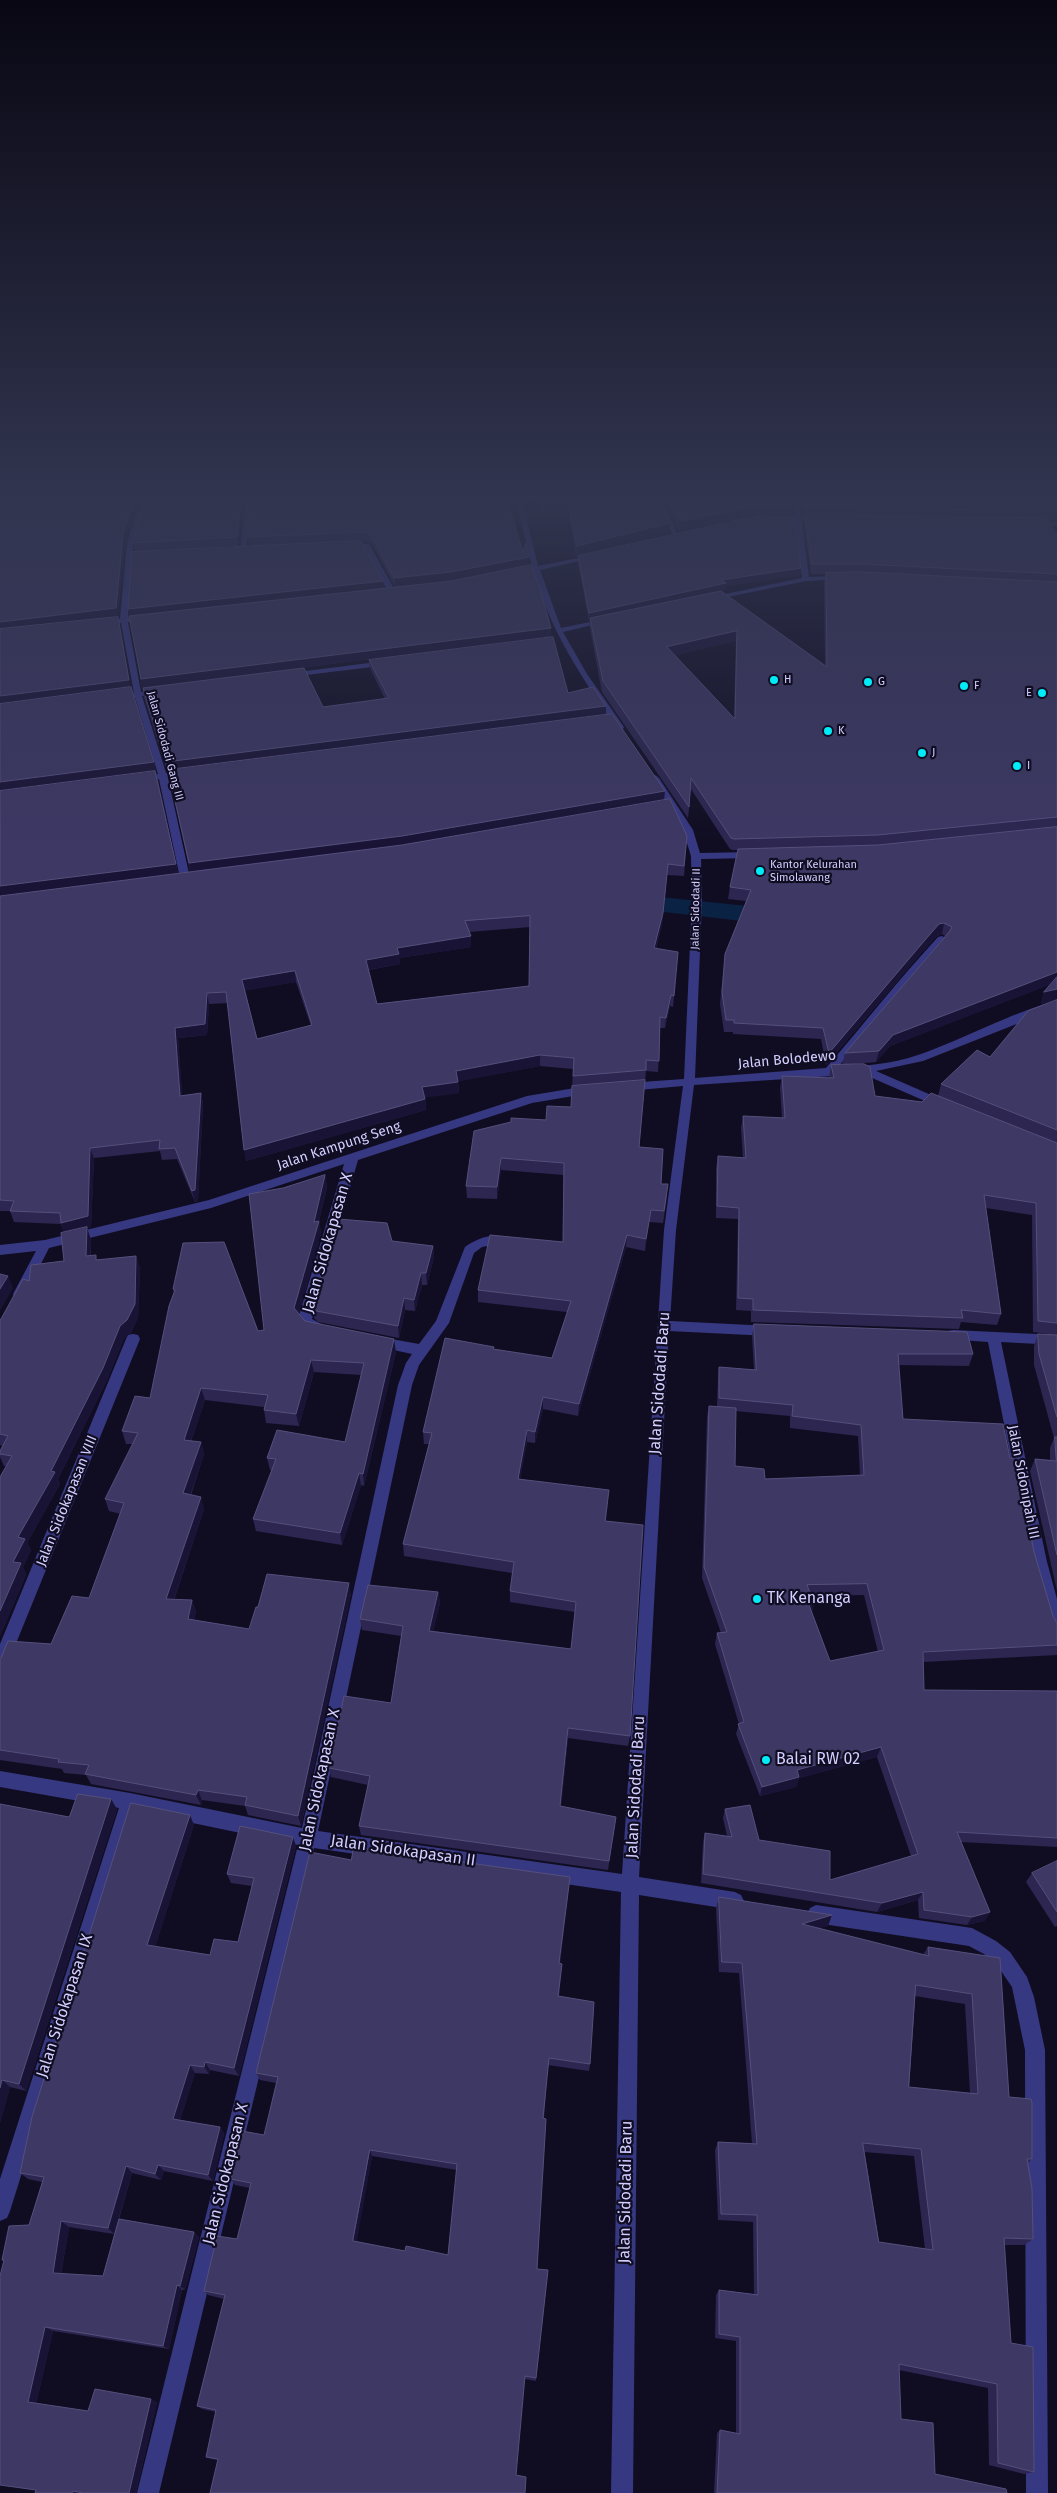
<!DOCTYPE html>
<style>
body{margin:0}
canvas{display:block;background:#100d22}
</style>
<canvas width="1057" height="2493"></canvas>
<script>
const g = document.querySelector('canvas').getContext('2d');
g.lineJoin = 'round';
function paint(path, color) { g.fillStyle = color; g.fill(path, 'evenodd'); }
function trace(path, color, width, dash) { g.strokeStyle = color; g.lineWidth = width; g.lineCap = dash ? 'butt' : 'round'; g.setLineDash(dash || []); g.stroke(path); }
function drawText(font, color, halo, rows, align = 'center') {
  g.font = font + ' "Fira Sans",sans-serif'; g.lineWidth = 4.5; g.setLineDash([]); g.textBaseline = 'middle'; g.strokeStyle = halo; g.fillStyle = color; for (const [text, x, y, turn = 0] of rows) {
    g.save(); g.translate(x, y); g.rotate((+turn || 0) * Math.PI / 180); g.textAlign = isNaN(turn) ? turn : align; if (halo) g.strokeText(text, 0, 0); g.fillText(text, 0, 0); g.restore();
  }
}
paint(new Path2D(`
 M621,893L786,910L795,913L799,918L795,923L786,926L612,906L608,901L612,896Z`), '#0a2244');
paint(new Path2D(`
 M149,496H155L141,516L133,543L128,618L147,616L151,618L128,622L141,692L159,690L163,692L142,696L166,773L186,770L190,773L186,776L168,778L190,878L185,881L180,878L159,779L141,781L137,778L141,775L158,774L135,697L117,699L113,697L134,693L121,623L102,625L98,623L120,619L127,543L135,516Z
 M246,496H252L246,550L243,552L240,550Z
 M515,496H521L538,566L594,555L597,557L540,570L561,628L605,619L609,621L563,632L587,674L624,727L623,729H617C581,676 552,634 533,571L528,572L524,570L532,567Z
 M658,496H664L667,510L678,536L673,535L661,510Z
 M796,496H802L801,517L823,520L820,522L802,521L809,577L841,576L845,578L843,579L806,581L708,601V597H711L802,578L795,521L774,518L777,516L795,517Z
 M1035,522H1057V526L1033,525L1032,524Z
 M344,543L369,544L396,592L395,594L388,592L365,547L346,546L343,544Z
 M385,661L389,663L388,665L290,677L286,675L290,673Z
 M655,775L659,778L693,830L700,853L753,852L758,855L753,858L701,859L702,900L695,1078L826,1068C864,1024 899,979 938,937L942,936L947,939L946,941C908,981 874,1025 838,1067C864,1066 893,1064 918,1055C965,1039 1009,1013 1057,1001V1008L923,1061L876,1071L945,1101L947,1104L941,1108L863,1074L694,1085L676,1230L670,1321L770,1326L775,1327L777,1331L775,1335L770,1336L669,1331L639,1877L735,1892L741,1895L744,1901L741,1907L735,1910L639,1895L633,2493H611L621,1892L314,1848L159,2493H137L298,1845L135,1811L10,2211L7,2218L0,2221V2179L119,1808L0,1787V1771L130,1793L302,1828L398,1385L406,1363L412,1354L380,1347L375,1346L373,1342L375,1338L380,1337L419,1344L436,1321L465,1247C475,1240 490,1233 502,1237L504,1240L502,1243L482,1247L474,1253L449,1323L419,1365L412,1385L318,1831L622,1874L664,1230L683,1086L627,1091L621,1087L627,1083L684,1079L692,900L691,856L683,830L651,778Z
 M587,1086L593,1090L591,1093L532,1103L358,1160L312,1319L323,1325L325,1329L323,1333L318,1334L303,1329L298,1319L344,1164L211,1208L49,1248L24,1297H14L13,1294L36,1251L0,1255V1245L45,1240L209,1200L527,1096Z
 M953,1330L1057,1335V1345L1001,1342L1047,1562L1057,1599V1633L1051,1631L1049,1626L1031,1562L988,1342L948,1339L946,1335L948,1331Z
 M133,1334L138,1335L140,1339L8,1663L6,1668L0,1670V1644L126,1339L128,1335Z
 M816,1905L972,1928L996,1941L1010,1952L1027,1977L1034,1997L1045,2050L1048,2493H1026L1025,2050L1012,1987L997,1965L984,1954L969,1946L816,1923L810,1920L807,1914L810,1908Z`), '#373882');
paint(new Path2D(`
 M0,496H148L133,515L125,542L118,617L130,687L154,762L178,873L190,872L169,771H167L144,697L143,688L323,707L385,699L370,668L369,660L568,693L606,715L664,800L687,836L684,876L667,875L662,924L656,949L678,952L673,1007L670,1006L665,1028H660L658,1072L646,1071L639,1147L661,1184L667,1197L663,1223L649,1222L645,1251L626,1247L578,1416L543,1409L535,1443L527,1442L520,1479L608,1501L606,1521L630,1736L628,1746L568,1738L561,1806L616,1817L608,1870L361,1835L359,1826L368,1785L331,1777L329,1768L391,1703L401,1636L362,1630L360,1619L438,1592L440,1603L433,1631L571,1649L575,1612L510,1602V1591L512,1573L404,1556L403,1544L429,1444H424L423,1432L494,1350L552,1358L567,1312L478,1302V1290L563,1242L564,1175L501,1170L497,1199L467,1198L466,1186L546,1120L571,1107L573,1069L540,1066L458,1081L459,1093L425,1097L426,1110L246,1161L228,1003L209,1004L207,1035L178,1038L182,1096L201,1093L203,1104L198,1201L195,1202L177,1159L162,1160L160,1151L94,1158L91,1227L87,1228L91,1240V1256L98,1260L136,1256L140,1269L138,1317L131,1333L124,1338L107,1380L58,1479L60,1484L27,1543L31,1550L23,1567L26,1575L0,1636L6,1466H4L0,1457V1451L3,1446L0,1445V1320L1,1319L29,1281L64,1261V1232L61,1224L14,1222L10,1211H0ZM530,927L529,986L377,1004L369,970L400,964L399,958L471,947V936L469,932ZM296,982L311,1026L257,1039L245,990Z
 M151,496H244L238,546L135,552L133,543Z
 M252,496L523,552L529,565L551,628V636L142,688L130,616L249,546L248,537ZM367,541L372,544L395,587L384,588L362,542Z
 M659,496L669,533L576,556L568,511H537V501Z
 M666,496H796L793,516L755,515L679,531L669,509Z
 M804,496H1057V520H1048L1055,533L1057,535V1591L1030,1471L1035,1459L1050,1460V1448L1054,1438L1034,1365V1346L1038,1334L1056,1335L1033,1332L1032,1215L986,1208L1001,1314L997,1325L961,1322L959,1329L751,1322V1311L736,1310L738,1219L716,1218V1168L718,1156L743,1158L741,1128L743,1116L782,1118L780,1088L782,1076L829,1078L831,1065H842L845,1053L945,936L942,934L937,936L922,952L826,1065L821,1039L733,1034V1032H724L720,1004L725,954L746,901L728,899L730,887L738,850H733L730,849L691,789L688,818L602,692L590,628V620L589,621L578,563V556L800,575L726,586L725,590L721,591L825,665L824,583L826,574H811L804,524L805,516H803ZM736,641L734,718L675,655ZM1051,984L1044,992L1041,1004L1056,1000L990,1057L941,1084L938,1096L922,1102L875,1096L845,1065L876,1062L890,1046Z
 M325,1175L327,1188L319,1221L321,1234L299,1313L305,1321L396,1352L364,1486L361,1485L342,1545L256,1531L253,1519L272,1470H270L267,1458L345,1442L361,1375L314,1372L299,1426L266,1423L264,1410V1407L205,1400L191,1441L201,1442L204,1454L191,1495L204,1509L174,1600H192L196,1612L194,1620L249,1629L258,1607L351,1594L301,1826L248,1815L245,1806L202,1800L201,1805L91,1784L86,1775L64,1773L62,1769L0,1760V1658L51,1644L89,1598L121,1514L109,1511L105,1499L133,1444H126L122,1431L150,1398L174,1294L173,1289L258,1331L264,1330L283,1188Z
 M392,1241L433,1246L434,1257L427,1285H422L415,1311L405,1310L399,1338L318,1322L314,1318L312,1306Z
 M754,1324L973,1354L969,1366L898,1365L903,1419L1010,1458L1034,1552L1053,1616L1057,1623V1655L923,1662L924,1690L1057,1691V1847L961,1842L990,1912L984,1921L967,1925L919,1918L918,1900L877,1912L701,1883L703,1842L705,1833L727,1836L723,1818L725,1809L759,1840L830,1880L911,1856L877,1757L799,1778L796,1787L760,1796L736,1734L739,1724L715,1644L717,1633H721L702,1578L707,1417L709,1406H717L718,1378L719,1367L754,1370L752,1336ZM735,1411L790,1416V1428L858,1436L860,1475L765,1479L735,1466ZM864,1595L878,1652L830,1661L812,1612L814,1604L811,1596Z
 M0,1804L69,1817L117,1809L26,2091L10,2087L0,2123Z
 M194,1825L155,1947L210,1955L238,1942L252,1886L231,1883L227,1874L296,1846L239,2076L210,2070L209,2074L195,2073L180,2120L220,2127L224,2134L213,2181L164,2171L161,2180L132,2173L119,2219L199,2237L185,2290H182L169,2349L53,2331L36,2404L88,2411L157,2402L136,2493H83L36,2490L4,2261L2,2260L29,2225L42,2182L28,2179L20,2173ZM69,2227L114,2234L103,2276L61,2274Z
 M351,1860L570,1877L560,1963L562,1964L559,1996L590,2064L589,2071L548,2065L544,2118L537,2269L548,2270L536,2381L525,2379L218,2460L211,2459L206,2457L216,2412L202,2409L197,2406L224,2299L208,2295L204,2291L237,2239L250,2188L235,2185L231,2179L264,2135L276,2083L260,2080L256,2073ZM372,2156L457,2170L448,2255L405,2251L356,2241Z
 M1057,1861V1926L1055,1927L1026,1882L1032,1873Z
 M719,1897L828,1926L819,1928L923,1955L928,1947L1000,1958L1009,2097L1032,2159L1028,2163L1033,2239L1024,2245H1004L1011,2343L1034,2472L1024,2474L989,2465L988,2388L899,2370L901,2419L935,2474L1007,2493H714L717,2433L720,2430L736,2433V2341L715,2338L716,2295L719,2290L754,2294L753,2222L718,2220L715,2150L718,2142L752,2143L739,1973L719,1972L716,1908ZM915,1996L965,2004L970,2093L909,2087ZM864,2152L914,2156L925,2249L879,2242Z`), '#2c2651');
paint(new Path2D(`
 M139,496H148L133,515L125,542L118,617L131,689L0,706V622L123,534L132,506Z
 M242,496H244L238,546L237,537Z
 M756,506L755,515L679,531L680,521Z
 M670,523L669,533L576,556L577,546Z
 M529,557V566L452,581L395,587L394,578Z
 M801,568L800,575L726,586L725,590L591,620L590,618V620L589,621V613L721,580Z
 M383,581L384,588L130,617L128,609Z
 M551,628V636L142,688L141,679Z
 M737,631L736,641L667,657V647Z
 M606,706V715L167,771L166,762Z
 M154,762L156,772L0,792V782Z
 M665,791L664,801L403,845L190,873L189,863Z
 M176,864L178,874L0,897V886Z
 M668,864L662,924L653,959L654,948Z
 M944,923L942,934L937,936L922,952L826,1065L829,1053L925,940L939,924Z
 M471,936V947L399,958L400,964L367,970L366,960L397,948Z
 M295,971L296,982L244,991L242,980Z
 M1057,972V982L890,1046L876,1062L879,1051L893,1035Z
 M1057,989V1000L1041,1004L1044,992Z
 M207,993L209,1004L207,1035L178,1038L183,1107L180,1096L175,1028Z
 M671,995L670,1006L665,1028L666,1018Z
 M540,1055V1066L456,1082V1071Z
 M458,1082L459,1093L422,1098V1087Z
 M201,1093L203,1104L198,1201L195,1202L192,1191Z
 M425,1099L426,1110L246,1161L244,1150Z
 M90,1148L94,1158L91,1227L87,1228L91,1240L90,1269L64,1233L61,1223Z
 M501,1158V1170L497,1199V1187Z
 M325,1175L327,1188L317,1229L319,1221L321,1234L297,1320L294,1308Z
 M651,1210L649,1222L645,1251L646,1239Z
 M627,1235L626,1247L578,1416L579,1404Z
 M433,1246L434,1257L427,1285L426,1273Z
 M136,1256L140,1269L138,1317L131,1333L124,1338L107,1380L58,1479L60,1484L27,1543L31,1550L23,1567L26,1575L0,1636V1611L13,1562L18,1537L51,1471Z
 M421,1273L422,1285L415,1311L414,1300Z
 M8,1276L13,1288L0,1311V1289Z
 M404,1298L405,1310L399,1338L398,1326Z
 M394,1339L396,1352L364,1486L363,1474Z
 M311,1360L314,1372L299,1426L296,1414Z
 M201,1388L205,1400L187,1452L184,1440Z
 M543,1397V1409L535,1443V1432Z
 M527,1430V1442L518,1490V1479Z
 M201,1442L204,1454L187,1505L183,1493Z
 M359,1473L361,1485L342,1545L340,1533Z
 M201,1497L204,1509L170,1611L166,1599Z
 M349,1583L351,1594L301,1826L298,1816Z
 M438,1592L440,1603L430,1642L429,1631Z
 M192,1600L196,1612L192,1631L188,1619Z
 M814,1604L811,1615L809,1605Z
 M568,1728V1738L560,1815V1806Z
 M881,1747L877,1757L799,1778L796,1787L760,1796L762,1787L797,1770Z
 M198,1790L202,1800L201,1805L196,1795Z
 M111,1799L117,1809L26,2091L19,2084Z
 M190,1815L194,1825L153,1954L147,1945Z
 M293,1837L296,1846L239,2076L234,2068Z
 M570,1877L569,1886L559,1971V1963Z
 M923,1892L918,1900L877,1912L882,1903Z
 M990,1912L984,1921L967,1925L972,1917Z
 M832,1915L828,1926L798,1934L802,1924Z
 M205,2062L210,2070L209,2074L204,2067Z
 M190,2065L195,2073L178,2126L173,2119Z
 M2,2080L10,2087L0,2123V2088Z
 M220,2127L224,2134L213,2181L208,2175Z
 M370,2150L372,2156L356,2246L353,2241Z
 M158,2165L164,2171L161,2180L155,2174Z
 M126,2166L132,2173L114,2234L108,2228Z
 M61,2221L69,2227L60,2278L53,2273Z
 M194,2232L199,2237L185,2290L180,2286Z
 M177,2285L182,2290L169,2349L163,2346Z
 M45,2327L53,2331L36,2405L28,2402Z
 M151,2399L157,2402L136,2493H129Z`), '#191436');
const building = new Path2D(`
 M0,496H139L132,506L123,534L116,608L0,622Z
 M151,496H242L237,537L133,543L140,515Z
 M252,496H506L523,552L526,543L529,557L451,572L394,578L371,535L366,532L248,537Z
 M539,496H659L660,501L670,523L577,546L568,502L537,501Z
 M669,496H796L794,507L756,506L680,521L669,500Z
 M805,496H1057V511L804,507Z
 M805,514L1047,518L1055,533L1057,534V574L862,564H812Z
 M756,516L794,517L801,568L721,580L726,583L589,613L578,556Z
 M361,541L383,581L128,609L132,552Z
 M531,565L540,589L551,628L141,679L129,616L452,581Z
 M862,572L1057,582V817L878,835L734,839L731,838L691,778L689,807L603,681L590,618L721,591L827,667L826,573ZM737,631L735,719L667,647Z
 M118,617L129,680L0,696V629Z
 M553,637L568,693L593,687L606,706L166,762L143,688L304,668L323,707L389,698L369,660Z
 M131,687L154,762L0,782V704Z
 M612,714L665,791L402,836L189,863L168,770Z
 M155,771L176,864L0,886V791Z
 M670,799L687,836L684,866L668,864L663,913L654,948L678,952L674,996L671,995L666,1018L660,1017L659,1061L646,1060V1070L573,1076L574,1058L540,1055L456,1071L458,1082L422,1087L425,1099L244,1150L226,992L207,993L205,1024L175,1028L180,1096L201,1093L195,1190L192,1191L175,1148L159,1149L160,1140L90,1148L88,1216L61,1223L60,1213L10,1211L14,1201L0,1200V896L402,845ZM530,916L529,986L377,1004L366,960L399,954L397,948L471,936L465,921ZM295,971L312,1025L257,1039L242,980Z
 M1057,827V972L893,1035L879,1051L845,1053L950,931L952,927L944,923L939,924L925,940L829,1053L823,1028L734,1023V1020H726L722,992L725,954L751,890L730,887L738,849L878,845Z
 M1057,977V989L1044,992Z
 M1057,1000V1130L941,1084L977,1050L990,1057L1028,1011Z
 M864,1064L870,1067L875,1096L922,1102L931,1093L1057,1143V1323L1038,1321L1036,1203L984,1195L1001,1314L961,1310L963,1318L753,1310V1299L738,1298L739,1208L717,1206L718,1156L746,1158L743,1116L785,1118L782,1076L834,1078L831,1065Z
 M645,1080L639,1147L663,1149L661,1184H668L664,1211L651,1210L646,1239L627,1235L579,1404L543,1397L535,1432L527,1430L518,1479L609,1490L605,1521L643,1525L630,1736L568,1728L560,1806L616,1817L609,1861L359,1826L370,1776L329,1768L344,1696L391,1703L403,1626L360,1619L368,1585L438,1592L429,1631L571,1649L576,1602L510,1591L514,1562L403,1544L432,1433L423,1432L445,1338L494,1347L493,1349L552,1358L571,1301L478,1290L490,1235L563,1242L564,1163L501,1158L497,1187L466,1186L474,1131L511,1122V1118L546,1120L547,1106L571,1107L572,1086Z
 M325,1175L314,1222L319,1221L294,1308L305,1321L394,1339L363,1474L359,1473L340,1533L253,1519L276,1459L267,1458L277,1430L345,1442L364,1363L311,1360L296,1414L264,1410L268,1395L201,1388L184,1440L201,1442L183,1493L201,1497L166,1599L192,1600L188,1619L249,1629L256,1607H258L267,1574L349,1583L298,1816L245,1805L247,1797L198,1790L196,1795L85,1774L89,1765L58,1762L59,1759L0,1750V1658H1L8,1641L51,1644L72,1596L89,1598L124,1503L105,1499L138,1433L122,1431L135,1396L150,1398L169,1306L175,1290L173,1289L183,1243L224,1242L258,1331L264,1330L249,1194L283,1188Z
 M338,1219L387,1223L392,1241L433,1246L426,1273H421L414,1300L404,1298L398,1326L316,1311L312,1306Z
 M87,1227L86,1256L96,1255V1260L136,1256L135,1304L127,1320L120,1326L103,1368L51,1471L55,1472L18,1537L25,1539L13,1562L21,1563L0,1611V1477L12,1456L0,1454V1451L8,1436L0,1434V1320L1,1319L23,1279L29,1281L31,1265L64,1261L61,1233Z
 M0,1274L8,1276L0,1289Z
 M754,1324L967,1332L973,1354H898L903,1419L1003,1424L1010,1458H1016L1034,1552L1053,1616L1057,1623V1645L923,1652L924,1690L1057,1691V1838L957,1832L990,1912L972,1917L924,1910L923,1892L882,1903L703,1874L705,1833L732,1837L725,1809L750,1805L759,1840L830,1851V1880L918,1854L881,1747L797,1770L799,1777L762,1787L738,1724L744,1722L717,1633L727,1632L704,1567L709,1406L736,1408L735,1466L764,1469L765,1479L864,1475L861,1425L792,1416L793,1405L719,1398V1367L756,1370ZM867,1584L884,1650L830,1661L809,1605L814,1604L807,1585Z
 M1038,1334L1057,1335V1417L1039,1354Z
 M1055,1437H1057V1555L1035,1459L1056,1461Z
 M78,1794L111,1799L19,2084L2,2080L0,2088V1804L69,1817Z
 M131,1803L190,1815L147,1945L210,1955L214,1939L238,1942L254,1878L227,1874L240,1826L293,1837L234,2068L205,2062L204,2067L190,2065L173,2119L220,2127L208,2175L158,2165L155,2174L126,2166L108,2228L61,2221L53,2273L103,2276L119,2219L194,2232L180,2286L177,2285L163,2346L45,2327L28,2402L88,2411L95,2389L151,2399L129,2493H83L73,2491L72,2493H35L36,2490L0,2485V2276L4,2260H2L9,2226L29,2225L44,2177L20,2173L32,2117Z
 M354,1847L570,1877L559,1963L562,1964L558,1996L594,2002L590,2064L549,2058L543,2118L546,2119L537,2269L548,2270L536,2378L525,2376L516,2475L526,2477L525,2493H210L218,2459L206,2457L216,2410L197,2406L225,2295L204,2291L217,2236L237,2239L251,2183L231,2179L242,2131L264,2135L278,2077L256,2073L310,1852L351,1860ZM370,2150L457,2164L448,2255L406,2246L405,2251L353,2241Z
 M1057,1861V1912L1032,1873Z
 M719,1897L832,1915L802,1924L929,1956L928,1947L1000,1958L1009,2097L1031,2099L1032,2103V2159H1027L1032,2188L1033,2239L1004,2238L1011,2343L1033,2347L1034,2472L998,2463L997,2384L899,2364L901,2419L933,2423L935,2474L1006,2489L1007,2493H717L720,2430L740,2434V2337L719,2334V2290L758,2295L757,2215L721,2214L718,2142L757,2144L742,1963L722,1962ZM916,1985L972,1994L978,2094L909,2087ZM863,2143L921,2149L933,2250L879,2242Z`);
paint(building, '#3d3864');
trace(building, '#554f7c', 1);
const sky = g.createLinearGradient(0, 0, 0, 845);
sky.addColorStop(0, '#090713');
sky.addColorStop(0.59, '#31354f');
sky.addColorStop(1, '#31354f00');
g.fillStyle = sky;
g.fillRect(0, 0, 1057, 845);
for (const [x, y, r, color] of [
 [774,680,5,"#00ecf9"],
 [868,682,5,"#00ecf9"],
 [964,686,5,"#00ecf9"],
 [1042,693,5,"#00ecf9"],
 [828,731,5,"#00ecf9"],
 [922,753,5,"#00ecf9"],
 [1017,766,5,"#00ecf9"],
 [760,871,5,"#00ecf9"],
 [757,1599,5,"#00ecf9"],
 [766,1760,5,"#00ecf9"]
]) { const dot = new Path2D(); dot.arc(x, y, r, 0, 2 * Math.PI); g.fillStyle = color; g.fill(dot); trace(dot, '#100d22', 2); }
drawText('11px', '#d2ceff', '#100d22', [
 ["H",784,680],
 ["G",878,682],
 ["F",974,686],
 ["E",1032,693,"right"],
 ["K",838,731],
 ["J",932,753],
 ["I",1027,766],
 ["Kantor Kelurahan",770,865],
 ["Simolawang",770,878]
], 'left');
drawText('11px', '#d2ceff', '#100d22', [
 ["Jalan Sidodadi Gang III",165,746,75],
 ["Jalan Sidodadi II",696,909,-89]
]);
drawText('14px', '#d2ceff', '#100d22', [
 ["Jalan Bolodewo",787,1060,-5],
 ["Jalan Kampung Seng",339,1146,-18],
 ["Jalan Sidonipah III",1023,1482,79],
 ["Jalan Sidokapasan VIII",67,1501,-68]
]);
drawText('16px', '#d2ceff', '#100d22', [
 ["Jalan Sidokapasan X",328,1243,-74],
 ["Jalan Sidodadi Baru",660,1383,-86],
 ["Jalan Sidokapasan X",320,1780,-78],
 ["Jalan Sidodadi Baru",636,1787,-87],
 ["Jalan Sidokapasan II",403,1851,8],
 ["Jalan Sidokapasan IX",65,2006,-72],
 ["Jalan Sidokapasan X",226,2174,-76],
 ["Jalan Sidodadi Baru",626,2192,-89]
]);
drawText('16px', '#d2ceff', '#100d22', [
 ["TK Kenanga",767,1599],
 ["Balai RW 02",776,1760]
], 'left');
</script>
